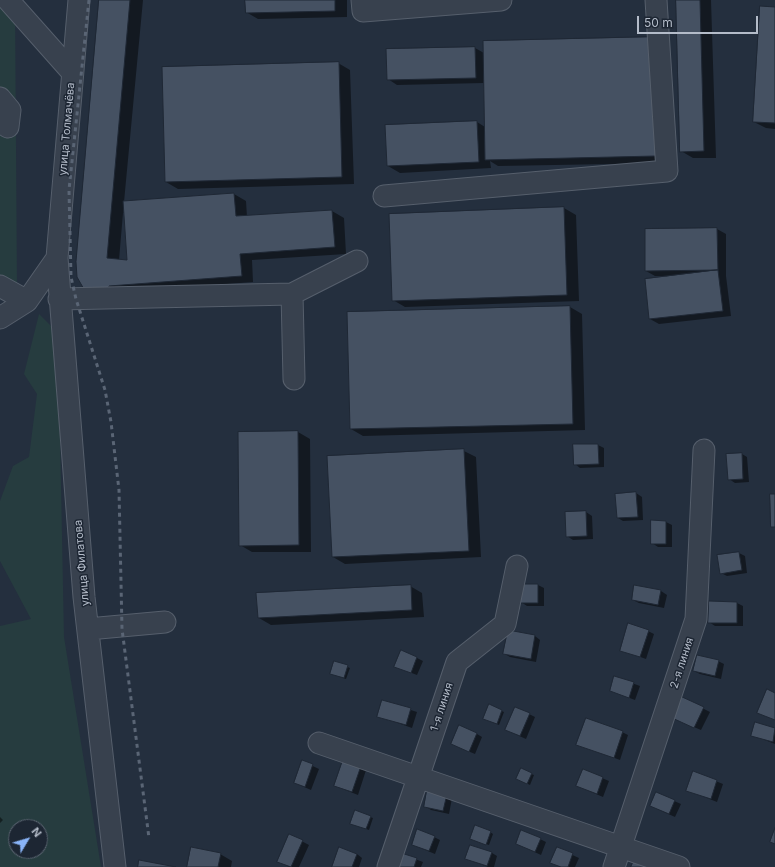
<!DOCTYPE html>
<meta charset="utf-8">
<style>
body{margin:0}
#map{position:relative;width:775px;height:867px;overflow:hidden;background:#242f3e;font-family:Inter,sans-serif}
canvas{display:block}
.north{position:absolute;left:8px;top:819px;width:40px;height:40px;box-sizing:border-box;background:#1d2633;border:1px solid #59626f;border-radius:50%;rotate:52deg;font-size:11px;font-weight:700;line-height:16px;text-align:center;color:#b4bcc9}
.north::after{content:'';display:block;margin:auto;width:14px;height:18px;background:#8ab4f8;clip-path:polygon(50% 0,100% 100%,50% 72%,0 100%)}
.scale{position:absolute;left:637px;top:16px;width:121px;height:18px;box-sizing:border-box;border:2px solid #b4bcc9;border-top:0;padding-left:5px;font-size:12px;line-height:14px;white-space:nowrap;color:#b4bcc9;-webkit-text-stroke:3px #1d2633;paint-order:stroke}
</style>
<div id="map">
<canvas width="775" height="867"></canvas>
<div class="north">N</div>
<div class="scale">50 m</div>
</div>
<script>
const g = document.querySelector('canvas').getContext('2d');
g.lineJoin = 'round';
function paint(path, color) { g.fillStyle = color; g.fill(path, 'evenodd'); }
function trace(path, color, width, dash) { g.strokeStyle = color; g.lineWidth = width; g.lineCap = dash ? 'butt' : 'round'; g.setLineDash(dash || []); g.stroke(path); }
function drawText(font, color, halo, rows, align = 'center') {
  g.font = font + ' Inter,sans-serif'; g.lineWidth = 3; g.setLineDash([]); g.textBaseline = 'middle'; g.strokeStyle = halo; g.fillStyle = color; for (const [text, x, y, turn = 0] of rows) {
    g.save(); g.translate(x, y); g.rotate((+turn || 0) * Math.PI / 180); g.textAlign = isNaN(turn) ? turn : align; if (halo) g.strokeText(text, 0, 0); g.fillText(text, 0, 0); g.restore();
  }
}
paint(new Path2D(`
 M0,0L15,4L17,288L0,300Z
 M39,314L58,333L64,637L101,867H0V626L31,619L0,561V501L13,466L29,457L37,394L24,374ZM16,827H40V851H16Z`), '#263c3f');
paint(new Path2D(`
 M100,0H143L124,202L234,194L246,201L247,217L332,211L344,218L346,254L252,260L253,282L121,292L101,301ZM123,213H125L128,261L119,260Z
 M246,0H347V17L258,19L246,12Z
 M677,0H711L716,158H693L681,151Z
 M775,8V129L766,128L754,122Z
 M475,48L484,53L668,163L498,166L490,161L491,168L400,173L388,166L477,122L485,127L484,83L397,85L388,79Z
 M338,63L350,70L354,184L178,189L166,182Z
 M564,208L576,215L579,301L405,307L393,300Z
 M717,229L726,234V276L731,316L659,324L650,319L646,280L666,277L665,276H655L646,271Z
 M570,307L582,314L585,430L363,436L351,429Z
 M298,432L310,439L311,552H252L240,545Z
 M598,445L604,448V467L580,468L575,464Z
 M464,451L476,457L481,557L345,564L333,557Z
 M742,454L747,457L749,482L735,483L729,479Z
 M636,493L642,497L643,520L623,521L618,518Z
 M586,512L592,516L593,539L573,540L567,536L566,513Z
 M652,521L666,522L672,525V547H658L652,543Z
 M739,553L745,556L747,573L727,576L721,573Z
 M538,585L544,588V606H527L521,602Z
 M410,586L422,593L424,617L271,625L259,618Z
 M661,591L667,595L664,608L639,603L633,600Z
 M710,602L737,603L743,606V626H715L709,622Z
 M648,631L654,634L646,659L621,650Z
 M535,636L540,640L536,662L510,657L505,654Z
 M417,658L423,661L417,675L401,669Z
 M718,661L724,664L721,679L700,674L694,671Z
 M335,662L350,668L346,679L334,675Z
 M615,677L640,686L635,700L611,691Z
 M680,697L710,712L701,730L677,720Z
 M383,701L417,712L412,728L378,716Z
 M489,706L504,712L499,725L487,720Z
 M529,714L535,717L526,739L506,730Z
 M756,723L775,729V744L752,735Z
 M622,732L628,735L620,760L577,744Z
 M477,734L482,737L475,754L458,747Z
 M302,761L319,769L311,790L295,783Z
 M362,764L367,767L358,795L335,786Z
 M583,770L609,781L603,797L577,786Z
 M693,772L723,784L717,802L687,790Z
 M531,774L534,775L530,785L520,780Z
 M656,793L681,804L675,817L657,809Z
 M446,795L452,798L449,814L431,810L425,806Z
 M0,817L3,820L0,823Z
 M370,817L373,818L369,830L354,825Z
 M490,832L493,834L489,845L474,840Z
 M290,835L309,845L299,867H289L278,861Z
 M434,837L440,840L435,854L413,845Z
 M540,839L546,842L541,855L517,844Z
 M557,848L579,858L575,867H560L551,862Z
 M399,853L423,862L421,867H394Z
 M492,853L497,856L494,867H488L466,859Z
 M220,854L232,861L231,867H188Z
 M357,854L362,858L359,867H333Z`), '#0007');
const building = new Path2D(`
 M99,0H130L107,258L127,260L123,201L234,193L236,216L332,210L335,247L240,254L242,276L109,286L105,296L85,291L77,277L76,262Z
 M245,0H335V11L246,13Z
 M676,0H700L704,151L680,152Z
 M760,6L775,7V123L753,122Z
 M654,37L656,156L485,160L483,41Z
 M475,47L476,78L387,80L386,49Z
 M339,62L342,177L165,182L162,67Z
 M477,121L479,162L387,166L385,125Z
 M564,207L567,295L392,301L389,214Z
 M717,228L718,270L645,271V229Z
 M718,270L723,311L649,319L645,279Z
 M570,306L573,424L350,429L347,312Z
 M298,431L299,545L239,546L238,432Z
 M573,444H598L599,464L574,465Z
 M464,449L469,551L332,557L327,456Z
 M742,453L743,479L728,480L726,454Z
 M636,492L638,517L617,518L615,494Z
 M770,494H775V527H771Z
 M586,511L587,536L566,537L565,512Z
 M651,520L666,521V544H651Z
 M739,552L742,570L720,574L717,555Z
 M520,584H538V603H520Z
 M411,585L412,610L258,618L256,593Z
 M634,585L661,590L658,605L632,600Z
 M709,601L737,602V623H708Z
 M628,623L649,630L640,657L620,651Z
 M508,630L535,635L531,659L503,654Z
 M401,650L417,657L411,673L394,667Z
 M697,655L719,660L715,676L693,671Z
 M334,661L348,665L344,678L330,674Z
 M614,676L634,682L629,698L610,691Z
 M767,689L775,693V720L757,713Z
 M680,696L704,707L694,728L670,717Z
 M382,700L411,708L406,725L377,717Z
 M489,704L502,710L497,724L483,719Z
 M515,707L530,713L520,736L505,730Z
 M586,718L623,731L614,758L576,745Z
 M755,722L775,728L773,742L751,736Z
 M459,725L477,733L469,752L451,744Z
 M344,757L362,763L352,792L334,786Z
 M302,760L313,764L305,787L294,783Z
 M521,768L532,773L527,784L516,779Z
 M583,769L603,777L597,794L576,786Z
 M693,771L717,780L711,799L686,791Z
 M427,790L447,794L443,811L424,807Z
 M656,792L675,800L669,814L650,806Z
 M355,810L371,816L366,829L350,824Z
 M475,825L491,831L486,845L470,839Z
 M775,828V844L770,842Z
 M417,829L435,836L429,851L412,845Z
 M521,830L541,838L535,852L516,844Z
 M289,834L303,840L291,867L277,862Z
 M470,845L492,852L487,866L465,859Z
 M191,847L221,853L218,867H187Z
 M339,847L357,854L352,867H332Z
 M557,847L573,853L568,867H561L550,863Z
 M398,852L417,858L414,867H393Z
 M139,860L176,867H138Z
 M634,860L649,867H631Z`);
paint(building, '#455162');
trace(building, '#1f2835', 1);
const minor = new Path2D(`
 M8,0L72,72
 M79,0L57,258L84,597L115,867
 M362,0L363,11L501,0
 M0,98L10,110L8,127L0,122
 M384,196L667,171L656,0
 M0,286L27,301
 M292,294L357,261
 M59,299L292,294L294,379
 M0,318L27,301L57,258
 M88,629L165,622
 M319,743L679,867
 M388,867L457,662L505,624L517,566
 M614,867L696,619L704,450`);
trace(minor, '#565f6c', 23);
trace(minor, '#38414e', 21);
trace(new Path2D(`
 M89,0L69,190L71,277L76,299L105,390L111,422L119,490L122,629L149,838`), '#5a6575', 3, [4, 4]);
drawText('11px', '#b4bcc9', '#1d2633', [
 ["улица Толмачёва",67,129,-85],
 ["улица Филатова",82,563,-95],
 ["2-я линия",682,663,-72],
 ["1-я линия",442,707,-72]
]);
</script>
